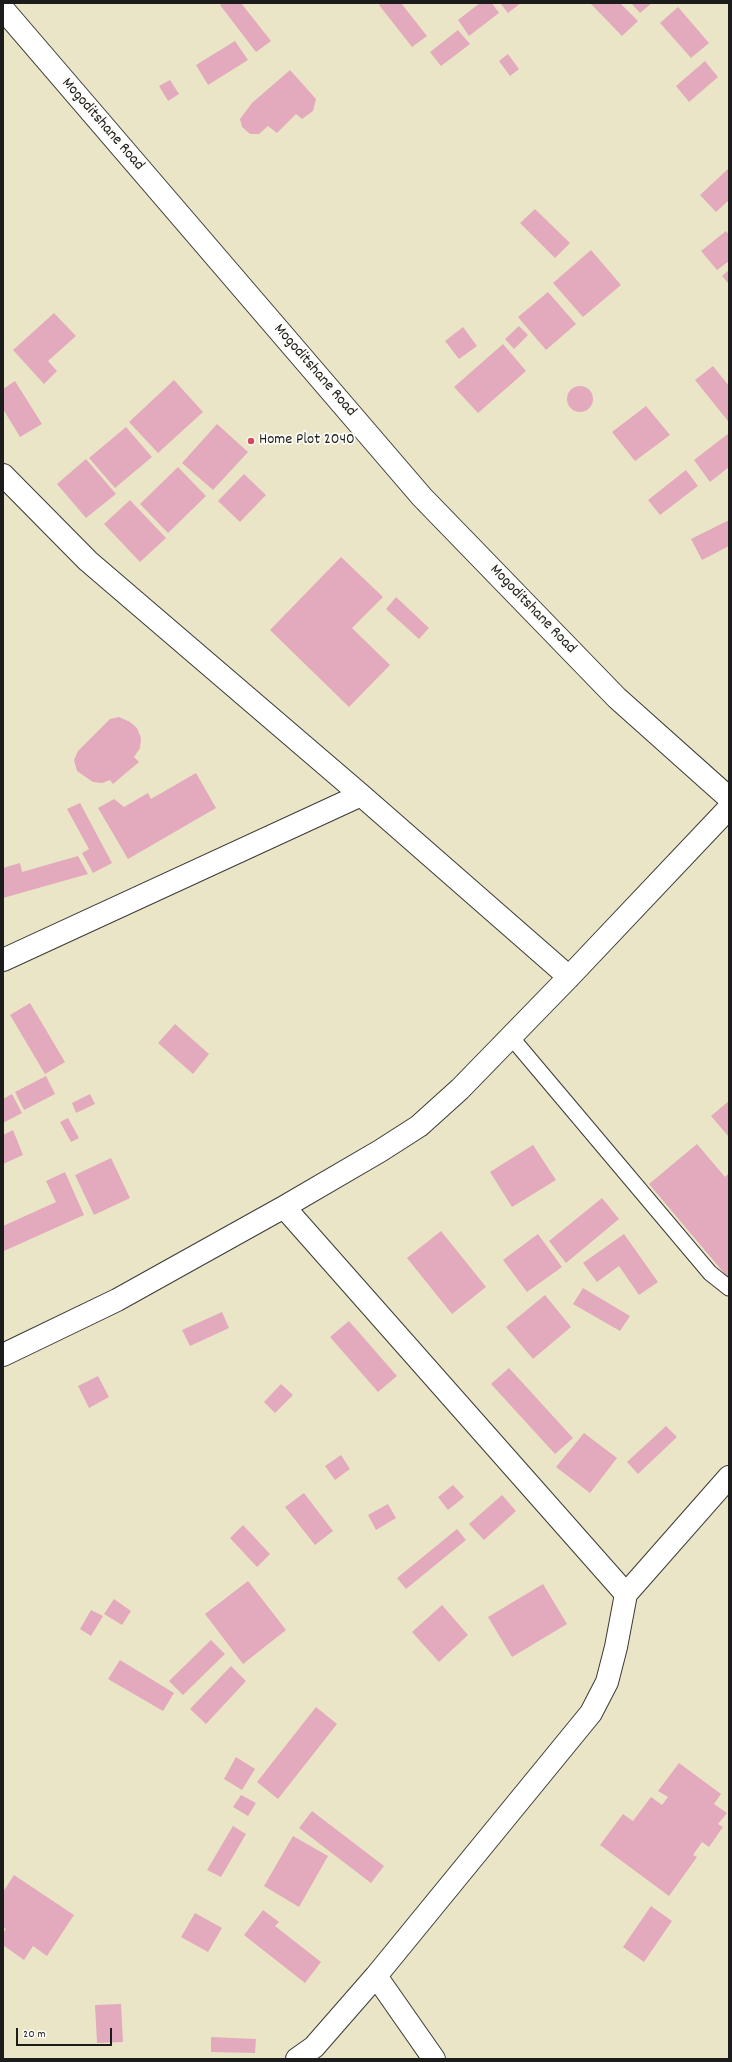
<!DOCTYPE html>
<style>
body{margin:0}
#map{position:relative;width:732px;height:2062px;overflow:hidden;background:#ebe5c7;font-family:Dekko,sans-serif}
canvas{display:block}
.frame{position:absolute;inset:0;border:4px solid #1c1c1c;pointer-events:none}
.scale{position:absolute;left:16px;top:2028px;width:96px;height:18px;box-sizing:border-box;border:2px solid #1c1c1c;border-top:0;padding-left:5px;font-size:12px;line-height:14px;white-space:nowrap;color:#1c1c1c;-webkit-text-stroke:3px #fdfcf7;paint-order:stroke}
</style>
<div id="map">
<canvas width="732" height="2062"></canvas>
<div class="frame"></div>
<div class="scale">20 m</div>
</div>
<script>
const g = document.querySelector('canvas').getContext('2d');
g.lineJoin = 'round';
function paint(path, color) { g.fillStyle = color; g.fill(path, 'evenodd'); }
function trace(path, color, width, dash) { g.strokeStyle = color; g.lineWidth = width; g.lineCap = dash ? 'butt' : 'round'; g.setLineDash(dash || []); g.stroke(path); }
function drawText(font, color, halo, rows, align = 'center') {
  g.font = font + ' Dekko,sans-serif'; g.lineWidth = 3.5; g.setLineDash([]); g.textBaseline = 'middle'; g.strokeStyle = halo; g.fillStyle = color; for (const [text, x, y, turn = 0] of rows) {
    g.save(); g.translate(x, y); g.rotate((+turn || 0) * Math.PI / 180); g.textAlign = isNaN(turn) ? turn : align; if (halo) g.strokeText(text, 0, 0); g.fillText(text, 0, 0); g.restore();
  }
}
paint(new Path2D(`
 M223,3H241L271,41L256,52L220,5Z
 M382,3H401L427,36L412,47L379,5Z
 M480,3H492L499,13L469,36L458,20Z
 M500,3H521L508,13Z
 M592,3H620L638,21L622,36L591,4Z
 M631,3H652L640,13Z
 M678,7L709,43L691,58L660,23Z
 M458,30L470,44L441,66L430,52Z
 M235,41L248,60L208,85L196,65Z
 M508,54L519,69L510,76L499,61Z
 M705,61L718,77L689,102L676,86Z
 M290,70L316,99L313,111L302,119L296,114L277,133L268,126L259,134H250L242,127L240,119L252,103Z
 M170,80L179,94L168,101L159,86Z
 M729,168V200L716,212L700,195Z
 M535,209L570,243L555,258L520,223Z
 M726,231L729,235V261L717,270L701,251Z
 M591,250L621,285L583,317L553,283Z
 M729,270V284L722,276Z
 M548,292L576,324L546,350L518,317Z
 M54,313L76,336L48,361L57,371L44,384L13,350Z
 M519,326L528,335L514,349L505,339Z
 M463,327L477,346L459,359L445,341Z
 M503,344L526,371L478,413L454,387Z
 M713,366L729,386L728,421L695,380Z
 M174,380L203,412L158,453L129,422Z
 M15,381L42,424L20,437L3,409V389Z
 M567 399a13 13 0 1 1 26 0a13 13 0 1 1-26 0Z
 M646,406L670,435L635,461L612,432Z
 M217,424L248,452L213,490L182,463Z
 M126,427L152,457L115,488L89,458Z
 M729,433V467L710,482L694,460Z
 M86,459L116,494L86,518L57,484Z
 M178,467L206,496L168,533L140,504Z
 M686,470L698,486L660,515L648,500Z
 M244,474L266,495L240,522L218,501Z
 M130,500L166,538L140,562L104,524Z
 M729,520V546L702,560L691,539Z
 M341,557L383,597L352,628L390,665L349,707L270,630Z
 M396,597L429,628L419,639L386,609Z
 M119,717L130,722L137,728L141,738L140,748L134,757L139,762L113,784L110,780L102,783L93,782L77,771L74,760L78,751L110,719Z
 M196,773L216,808L128,859L98,808L114,799L124,807L148,793L151,799Z
 M80,803L112,863L93,873L82,853L89,849L67,809Z
 M78,856L88,874L3,898V868L20,863L22,872Z
 M30,1003L65,1062L45,1074L10,1015Z
 M175,1024L209,1054L193,1074L158,1043Z
 M46,1076L55,1094L24,1110L15,1092Z
 M12,1094L22,1113L3,1123V1099Z
 M90,1094L95,1104L76,1113L72,1103Z
 M729,1101V1137L711,1116Z
 M68,1118L79,1138L71,1142L60,1122Z
 M13,1130L23,1155L3,1164V1135Z
 M697,1144L725,1177L729,1173V1279L649,1184Z
 M533,1145L556,1180L512,1207L490,1172Z
 M111,1158L130,1198L94,1215L75,1175Z
 M65,1172L84,1215L4,1251L3,1226L56,1202L46,1181Z
 M602,1198L619,1219L566,1263L549,1241Z
 M441,1231L486,1287L452,1314L407,1258Z
 M538,1234L562,1267L527,1292L503,1260Z
 M624,1234L658,1282L639,1295L619,1266L597,1282L583,1263Z
 M583,1288L630,1316L620,1331L573,1304Z
 M545,1295L571,1327L533,1359L506,1327Z
 M222,1312L229,1328L190,1346L182,1330Z
 M349,1321L397,1376L378,1392L330,1337Z
 M509,1368L573,1438L555,1454L491,1384Z
 M98,1376L109,1397L89,1408L78,1386Z
 M281,1384L293,1395L275,1413L264,1402Z
 M666,1426L677,1437L638,1474L627,1462Z
 M584,1433L617,1458L590,1493L556,1467Z
 M341,1455L350,1469L335,1480L325,1466Z
 M453,1485L464,1497L448,1510L438,1497Z
 M304,1493L333,1531L315,1545L285,1507Z
 M502,1495L516,1511L484,1540L469,1524Z
 M388,1504L396,1518L376,1530L368,1515Z
 M243,1525L270,1554L257,1567L230,1538Z
 M457,1529L466,1540L406,1589L397,1578Z
 M248,1581L286,1630L243,1664L205,1614Z
 M543,1584L567,1624L512,1657L488,1617Z
 M114,1599L131,1611L122,1625L104,1614Z
 M442,1605L468,1635L439,1662L412,1632Z
 M91,1610L103,1616L91,1636L80,1629Z
 M211,1640L225,1654L183,1695L169,1681Z
 M120,1660L174,1693L163,1711L108,1679Z
 M231,1666L246,1681L206,1724L190,1709Z
 M316,1707L337,1724L278,1799L257,1782Z
 M236,1757L255,1769L242,1790L224,1779Z
 M679,1763L721,1794L714,1804L727,1813L718,1824L723,1827L709,1847L702,1842L693,1855L697,1857L669,1896L600,1845L623,1814L633,1821L651,1797L662,1805L668,1797L658,1791Z
 M241,1795L256,1803L248,1816L233,1807Z
 M312,1811L384,1866L371,1883L299,1828Z
 M233,1826L246,1834L221,1877L207,1870Z
 M293,1836L328,1856L299,1907L264,1886Z
 M14,1875L74,1915L47,1956L33,1946L24,1960L3,1945V1933L6,1929L3,1927V1892Z
 M651,1906L672,1921L644,1962L623,1947Z
 M263,1910L279,1922L275,1926L321,1962L305,1983L244,1935Z
 M195,1913L222,1928L208,1952L181,1937Z
 M121,2004L123,2042L97,2043L95,2005Z
 M211,2037L256,2039L255,2053L211,2052Z`), '#e2aabc');
const lane = new Path2D(`
 M511,1037L710,1273L729,1288`);
const street = new Path2D(`
 M3,475L88,561L361,795L569,977
 M3,960L361,795
 M284,1207L626,1594
 M3,1355L117,1300L284,1207L380,1151L419,1126L460,1089L569,977L729,808
 M376,1976L434,2059
 M297,2059L314,2047L376,1976L591,1713L607,1682L616,1647L626,1594L729,1477`);
const secondary = new Path2D(`
 M3,9L422,497L617,698L729,798`);
trace(lane, '#3b3a36', 17);
trace(street, '#3b3a36', 24);
trace(secondary, '#3b3a36', 24);
trace(lane, '#fff', 15);
trace(street, '#fff', 22);
trace(secondary, '#fff', 22);
for (const [x, y, r, color] of [
 [251,441,4,"#d1495b"]
]) { const dot = new Path2D(); dot.arc(x, y, r, 0, 2 * Math.PI); g.fillStyle = color; g.fill(dot); trace(dot, '#fdfcf7', 1.5); }
drawText('16px', '#1c1c1c', '#fdfcf7', [
 ["Mogoditshane Road",102,125,49],
 ["Mogoditshane Road",314,371,49],
 ["Mogoditshane Road",532,610,46]
]);
drawText('16px', '#1c1c1c', '#fdfcf7', [
 ["Home Plot 2040",259,441]
], 'left');
</script>
